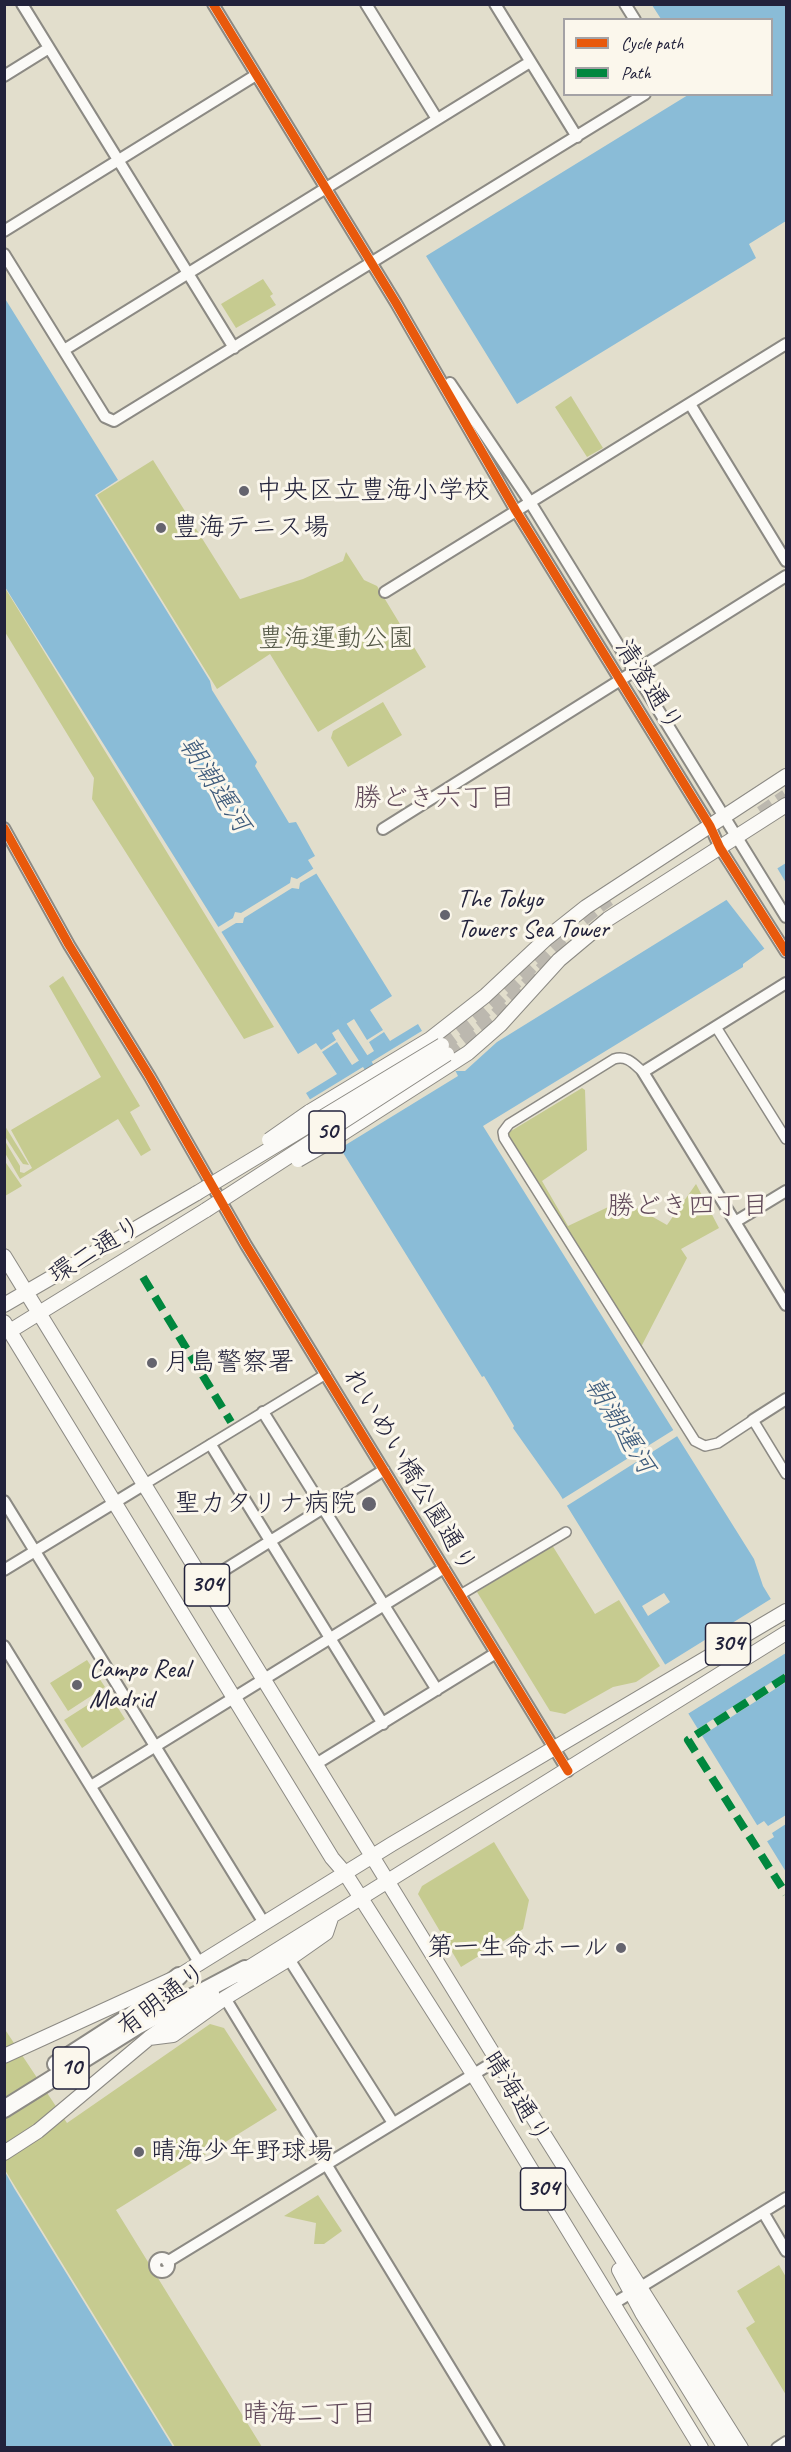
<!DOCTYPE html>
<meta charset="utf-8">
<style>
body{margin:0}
#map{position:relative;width:791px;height:2452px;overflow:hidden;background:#e2decc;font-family:Caveat,sans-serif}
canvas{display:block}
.frame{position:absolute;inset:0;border:6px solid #22223b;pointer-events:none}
.legend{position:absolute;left:563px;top:18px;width:210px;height:78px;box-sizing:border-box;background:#fbf7ec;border:2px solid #a4a2a5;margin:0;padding:8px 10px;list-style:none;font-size:18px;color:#22223b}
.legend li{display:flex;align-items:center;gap:12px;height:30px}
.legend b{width:30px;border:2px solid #a4a2a5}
</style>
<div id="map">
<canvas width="791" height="2452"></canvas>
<div class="frame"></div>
<ul class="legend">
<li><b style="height:8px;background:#e8590c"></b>Cycle path</li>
<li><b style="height:8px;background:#00873e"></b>Path</li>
</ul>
</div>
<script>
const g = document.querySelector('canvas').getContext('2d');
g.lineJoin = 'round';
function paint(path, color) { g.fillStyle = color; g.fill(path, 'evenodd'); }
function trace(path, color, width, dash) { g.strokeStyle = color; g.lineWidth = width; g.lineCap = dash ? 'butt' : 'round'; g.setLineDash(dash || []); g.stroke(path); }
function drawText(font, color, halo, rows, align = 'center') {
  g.font = font + ' Caveat,"Klee One",sans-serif'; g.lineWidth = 6; g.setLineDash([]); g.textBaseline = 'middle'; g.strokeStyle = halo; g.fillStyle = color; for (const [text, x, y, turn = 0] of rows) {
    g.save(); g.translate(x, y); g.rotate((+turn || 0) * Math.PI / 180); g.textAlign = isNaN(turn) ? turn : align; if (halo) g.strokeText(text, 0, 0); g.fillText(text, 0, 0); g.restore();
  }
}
paint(new Path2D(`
 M263,279L273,294L270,296L276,305L236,328L221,304Z
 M571,396L603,448L587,457L555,407Z
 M153,460L240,599L303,579L343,561L346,552L364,580L377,586L426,667L318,732L270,654L217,689L97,495Z
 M5,588L274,1027L244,1039L92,799L94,778L5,632Z
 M383,702L402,735L348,767L331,738L333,731Z
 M63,976L140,1106L130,1112L151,1150L141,1156L118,1119L20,1179L5,1153V1141L20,1166V1172L24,1173L32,1168L11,1130L101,1077L49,986Z
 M582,1088L585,1090L587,1150L542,1181L568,1226L623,1200L667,1225L696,1184L719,1228L681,1249L687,1258L640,1349L506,1134Z
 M4,1126H5L29,1165L23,1164C16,1154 12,1147 6,1138Z
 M4,1160L22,1186L5,1196H4Z
 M552,1545L595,1614L619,1600L660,1666L636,1682L613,1687L565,1714L550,1711L477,1592Z
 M87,1660L105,1687L68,1711L50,1683Z
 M108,1692L125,1719L82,1748L64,1720Z
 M494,1842L529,1900L523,1929L461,1967L418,1894L422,1886Z
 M210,2024L224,2028L277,2110L116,2210L262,2447H175L5,2170L4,2028L67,2123Z
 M318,2195L342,2231L324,2244H314L316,2223L284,2216Z
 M779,2265L786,2277V2395L746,2328L755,2322L737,2291Z`), '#c6cb90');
paint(new Path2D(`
 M652,5H786V221L749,244L756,258L517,404L426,256L688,95L772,94V20L661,19Z
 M4,297L118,480L95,495L210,681L212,690L257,762L255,766L289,823L296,822L315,856L308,860L392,996L370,1010L383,1030L367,1040L354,1019L332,1033L336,1040L321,1050L316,1043L298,1054L5,587Z
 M786,863V933L743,964V967L483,1126L754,1559L763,1586L786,1624V1872L688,1713L693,1710L679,1687L559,1493L513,1428L514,1426L484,1376L482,1377L306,1093L337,1074L322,1052L337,1042L352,1065L374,1051L369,1042L384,1032L390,1041L418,1024L445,1071H465L497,1042Z
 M4,2170L14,2188L173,2447H5Z`), '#8abcd7');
paint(new Path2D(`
 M776,866L786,883V938L767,952L725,898Z
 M316,867L319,872L300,883L299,889L292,888L244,918L243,923H236L218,934L215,929L233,918L235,912L241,913L290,883L291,877L297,879Z
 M425,1029L447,1069L454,1068L458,1076L339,1149L309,1100Z
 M675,1429L679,1435L565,1507L561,1500Z
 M664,1593L670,1602L648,1616L642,1606Z
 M774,1597L786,1618V1653L686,1715L689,1709L663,1666Z
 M786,1673V1682L700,1737L696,1730Z
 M786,1815V1824L772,1833L774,1837L766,1842L756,1826L764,1821L768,1826Z`), '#e2decc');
trace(new Path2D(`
 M335,1015L371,1070`), '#8abcd7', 10);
trace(new Path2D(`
 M761,813L786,796
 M442,1045C504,1003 548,942 609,899
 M447,1054L494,1017L551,960`), '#bcb8af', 14, [14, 7]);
const minor = new Path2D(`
 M716,1027L786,1139
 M643,1072C634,1064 627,1055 614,1059L509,1124L503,1132L504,1138L695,1441L705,1446L718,1443L753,1420L786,1474
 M145,1484L326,1374
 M460,1595L566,1532`);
const tertiary = new Path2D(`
 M22,4L234,348
 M213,4L396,303L516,511L710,826L720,848L786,952
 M366,4L437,119
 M495,4L577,137
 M625,4L635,20
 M4,76L49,48
 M4,231L256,75
 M4,254L105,417L114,421L645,94
 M64,350L530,62
 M450,383L530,502L786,917
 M690,404L786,561
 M385,592L786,344
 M4,828L69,945L150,1077L246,1245L568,1771
 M383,829L786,576
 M786,983L643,1072L786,1305
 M735,1222L786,1191
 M263,1412L437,1690
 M753,1420L786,1399
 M211,1445L383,1724
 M4,1501L264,1923
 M4,1570L145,1484
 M205,1582L384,1470
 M4,1646L200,1964
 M316,1764L496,1653
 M91,1786L444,1568
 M289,1959L393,2123
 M225,1998L499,2448
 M763,2212L786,2251
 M155 2265a7 7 0 1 1 14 0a7 7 0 1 1-14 0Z
 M167,2262L497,2060
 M613,2304L786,2198
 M777,2448L786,2442`);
const primary = new Path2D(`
 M309,1112L430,1039L485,996L547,938L586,907L786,776
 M326,1144L468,1053L500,1025L559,960L608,919L786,805
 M4,1256L497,2060L741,2448
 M4,1305L197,1193
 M4,1322L332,1858L345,1873L473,2074L701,2448
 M10,1331L206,1210
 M237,1975L786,1633
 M149,2038L173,2035L225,1998L289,1959L326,1933L331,1918
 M4,2056L179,1976L392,1844L786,1611
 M4,2153L38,2131L149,2038L212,1993
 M619,2270L642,2313L725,2448`);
const motorway = new Path2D(`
 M56,2064L132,2015L179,1976
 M4,2109L137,2026L245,1969`);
trace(minor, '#8c8a84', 12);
trace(tertiary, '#8c8a84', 14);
trace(primary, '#8c8a84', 16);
trace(motorway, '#8c8a84', 20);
trace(minor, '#fbfaf7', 9);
trace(tertiary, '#fbfaf7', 10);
trace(primary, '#fbfaf7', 14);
trace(motorway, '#fbfaf7', 16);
const primaryBridge = new Path2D(`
 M269,1140L309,1112
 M298,1160L326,1144
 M197,1193L442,1045
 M206,1210L447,1054`);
trace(primaryBridge, '#8c8a84', 16, []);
trace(primaryBridge, '#fbfaf7', 14);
trace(new Path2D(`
 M143,1277L231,1422
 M786,1677L688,1740L786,1894`), '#00873e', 8, [15, 8]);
trace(new Path2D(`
 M213,4L396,303L516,511L710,826L720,848L786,952
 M4,828L69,945L150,1077L246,1245L568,1771`), '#e8590c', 9);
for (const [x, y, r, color] of [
 [244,491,6,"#65646e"],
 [161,528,6,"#65646e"],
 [445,915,6,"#65646e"],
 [152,1363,6,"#65646e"],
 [369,1504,8,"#65646e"],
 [77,1685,6,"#65646e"],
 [621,1948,6,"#65646e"],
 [139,2152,6,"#65646e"]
]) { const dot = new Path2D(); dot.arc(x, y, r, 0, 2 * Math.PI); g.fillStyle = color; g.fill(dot); trace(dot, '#fbf7ec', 2); }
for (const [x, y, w] of [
 [327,1132,36],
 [207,1585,45],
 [728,1644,45],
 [71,2068,36],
 [543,2189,45]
]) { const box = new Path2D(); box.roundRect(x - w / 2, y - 21, w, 42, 4.5); g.fillStyle = '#fbf7ec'; g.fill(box); trace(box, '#22223b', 1.5); }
drawText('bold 24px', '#22223b', null, [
 ["50",327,1132],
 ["304",207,1585],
 ["304",728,1644],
 ["10",71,2068],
 ["304",543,2189]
]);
drawText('26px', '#22223b', '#fbf7ec', [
 ["中央区立豊海小学校",256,491],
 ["豊海テニス場",173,528],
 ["The Tokyo",457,900],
 ["Towers Sea Tower",457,930],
 ["月島警察署",164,1363],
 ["聖カタリナ病院",356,1504,"right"],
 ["Campo Real",89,1670],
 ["Madrid",89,1700],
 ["第一生命ホール",609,1948,"right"],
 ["晴海少年野球場",151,2152]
], 'left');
drawText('26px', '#545847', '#fbf7ec', [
 ["豊海運動公園",336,639]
]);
drawText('26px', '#22223b', '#fbf7ec', [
 ["清澄通り",648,686,58],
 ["環二通り",96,1251,-32],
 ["れいめい橋公園通り",409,1471,59],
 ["有明通り",163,2000,-37],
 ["晴海通り",516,2098,58]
]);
drawText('italic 27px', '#3c5a7b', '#fbf7ec', [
 ["朝潮運河",214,785,57],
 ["朝潮運河",619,1426,58]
]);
drawText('27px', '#624b5b', '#fbf7ec', [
 ["勝どき六丁目",435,799],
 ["勝どき四丁目",688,1207],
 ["晴海二丁目",310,2415]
]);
</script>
